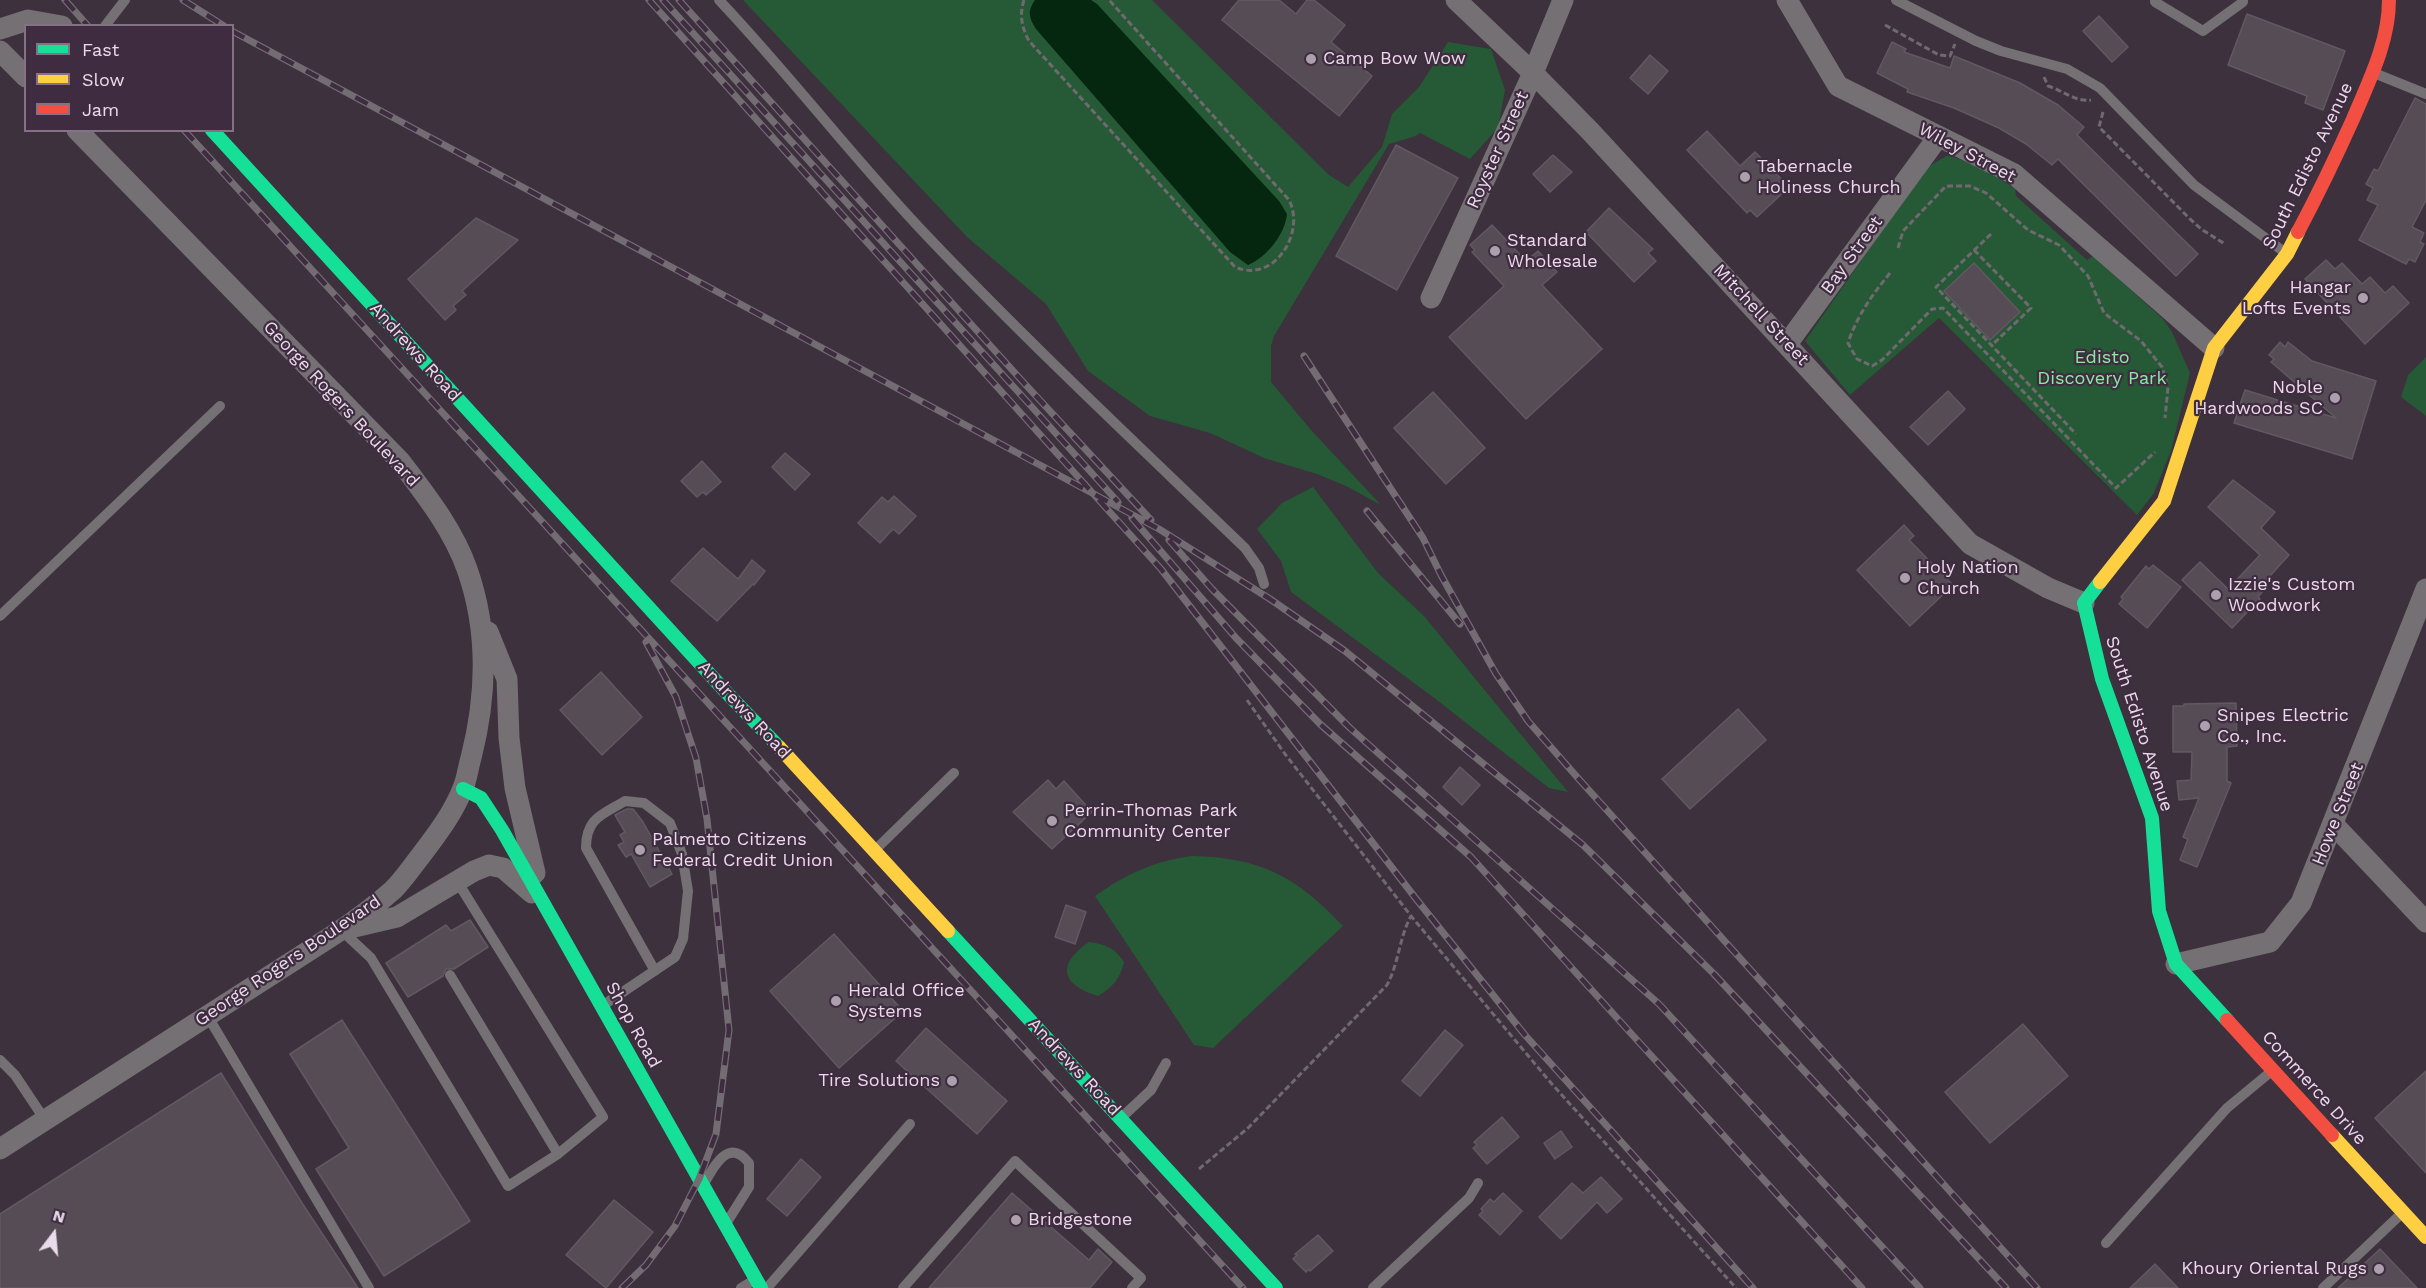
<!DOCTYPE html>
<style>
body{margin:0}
#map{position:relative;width:2426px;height:1288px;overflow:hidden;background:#3c313c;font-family:"Work Sans",sans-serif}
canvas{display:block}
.legend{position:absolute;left:24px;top:24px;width:210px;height:108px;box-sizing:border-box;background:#402c41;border:2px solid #847284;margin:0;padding:8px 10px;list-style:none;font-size:18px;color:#e9dbe9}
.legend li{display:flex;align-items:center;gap:12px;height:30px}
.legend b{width:30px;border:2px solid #847284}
.north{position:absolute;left:24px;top:1204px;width:60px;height:60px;-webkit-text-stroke:4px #402c41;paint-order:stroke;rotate:16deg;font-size:16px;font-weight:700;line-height:24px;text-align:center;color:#e9dbe9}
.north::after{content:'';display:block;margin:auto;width:21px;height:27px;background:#e9dbe9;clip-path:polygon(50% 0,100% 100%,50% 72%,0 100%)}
</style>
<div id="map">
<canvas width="2426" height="1288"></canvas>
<ul class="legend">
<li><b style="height:8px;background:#16e098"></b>Fast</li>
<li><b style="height:8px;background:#ffcf43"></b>Slow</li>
<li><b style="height:8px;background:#f24e42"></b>Jam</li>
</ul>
<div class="north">N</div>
</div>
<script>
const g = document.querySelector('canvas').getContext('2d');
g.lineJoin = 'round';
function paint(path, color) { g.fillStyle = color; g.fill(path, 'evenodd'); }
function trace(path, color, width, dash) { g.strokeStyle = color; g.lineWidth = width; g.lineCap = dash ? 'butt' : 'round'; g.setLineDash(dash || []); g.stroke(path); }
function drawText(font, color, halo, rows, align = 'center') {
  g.font = font + ' "Work Sans",sans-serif'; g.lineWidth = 4.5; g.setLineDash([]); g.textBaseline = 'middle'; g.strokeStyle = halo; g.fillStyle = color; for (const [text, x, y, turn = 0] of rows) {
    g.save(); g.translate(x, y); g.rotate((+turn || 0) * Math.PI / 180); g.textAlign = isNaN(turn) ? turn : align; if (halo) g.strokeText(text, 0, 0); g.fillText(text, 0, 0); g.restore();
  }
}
paint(new Path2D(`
 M743,0H1152L1329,175L1348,187L1382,147L1392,114L1419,87L1448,42L1491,49L1505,90L1498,128L1470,159L1420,133L1416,136L1389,144L1274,336L1271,346V382L1311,430L1381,505L1346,486L1317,474L1264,458L1210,433L1150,416L1088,371L1046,304L967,237Z
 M1948,155L1985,169L2015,189L2016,196L2087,260L2093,256L2163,319L2172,332L2190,373L2171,451L2154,493L2137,515L1939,318L1850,395L1805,341L1926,168Z
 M2426,357V416L2401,397L2408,375Z
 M1313,487L1378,573L1424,616L1568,792L1549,788L1433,697L1291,592L1281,561L1257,529L1282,503Z
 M1192,856C1260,857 1297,877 1343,926L1213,1048L1194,1045L1095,896C1126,874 1154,861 1192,856Z
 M1089,942C1105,944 1115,948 1124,962C1120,979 1113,987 1098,996C1061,985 1056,964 1089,942Z`), '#265935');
paint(new Path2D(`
 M1035,0H1091L1097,4L1279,201L1287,214C1285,234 1267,257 1248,265L1230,252L1036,29C1029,18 1027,11 1035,0Z`), '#05260f');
const building = new Path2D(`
 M1239,0H1279L1296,14L1307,0H1314L1345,25L1331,42L1372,76L1339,116L1222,20Z
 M2247,14L2345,51L2323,110L2305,103L2307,96L2228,65Z
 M2099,16L2128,47L2112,62L2083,31Z
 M1892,42L1906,49L1904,52L1950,68L1954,56L2020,83L2058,105L2084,127L2077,135L2198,254L2176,276L2058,159L2052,165L2026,144L1999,128L1954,108L1907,92L1908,89L1877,73Z
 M1650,55L1668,71L1648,94L1630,78Z
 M2415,98L2426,104V200L2412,227L2424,233L2420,242L2424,244L2415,262L2409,259L2406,264L2359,240L2378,205L2367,200L2373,188L2366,184L2374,169L2378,171Z
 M1707,131L1740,166L1755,152L1789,187L1757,217L1750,210L1747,213L1687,150Z
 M1396,145L1458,178L1397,290L1336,256Z
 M1553,155L1572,172L1550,192L1533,174Z
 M1609,208L1653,249L1648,253L1656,261L1634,282L1586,232Z
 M476,218L518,240L462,291L466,295L453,306L456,310L445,320L408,279Z
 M1492,225L1526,261L1538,251L1557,272L1542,285L1602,349L1526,419L1449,337L1504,286L1472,252L1475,250L1470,245Z
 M2326,260L2335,269L2342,263L2362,284L2370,277L2385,293L2393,286L2409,303L2365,344L2305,279Z
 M1974,263L2020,312L1990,340L1944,291Z
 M2280,342L2285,347L2288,342L2312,361L2376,381L2352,459L2234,423L2245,390L2336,418L2271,362L2274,359L2269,355Z
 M1948,391L1965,409L1928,445L1910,427Z
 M1433,392L1485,448L1446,484L1394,428Z
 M785,453L810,474L795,490L772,467Z
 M702,461L721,482L706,495L703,492L697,497L681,481Z
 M2233,480L2275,512L2261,528L2289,555L2260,587L2264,590L2258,597L2260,599L2232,628L2182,580L2200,562L2228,589L2260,555L2208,507Z
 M894,496L916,516L899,534L893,529L880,543L858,523L882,497L888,502Z
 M1904,525L1914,536L1909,540L1953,585L1910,626L1857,570Z
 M703,548L738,579L752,560L765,571L754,585L753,584L717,621L671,581Z
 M2153,565L2181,587L2147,628L2119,604L2123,599L2121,597L2146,566L2149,569Z
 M601,672L642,717L602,755L560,710Z
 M2236,703L2237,746L2227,747V781L2231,783L2197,867L2180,860L2188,839L2183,837L2199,798L2179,800L2177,781L2191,780L2192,752H2173V706H2184V704Z
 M1738,709L1766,740L1690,809L1662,779Z
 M1460,767L1480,785L1462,805L1443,787Z
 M1048,780L1056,789L1064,781L1092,812L1052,849L1013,812Z
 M627,809H633L643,822L672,874L650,887L631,854L626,857L618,845L624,842L620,835L625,832L615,815Z
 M1066,905L1086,912L1075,944L1055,937Z
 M470,920L488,947L454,969H446L443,976L408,997L386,963L446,925L451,931Z
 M834,934L903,1011L839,1068L770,991Z
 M342,1020L470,1221L384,1276L316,1169L349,1148L290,1054Z
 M2023,1024L2068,1076L1990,1143L1945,1092Z
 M926,1028L1007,1101L977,1134L896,1061Z
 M1445,1030L1463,1045L1420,1096L1402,1081Z
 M2426,1071V1173L2375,1118Z
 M221,1073L302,1203L358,1288H0V1214Z
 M1502,1117L1519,1137L1487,1164L1473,1148L1477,1145L1474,1142Z
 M1561,1131L1572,1147L1555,1159L1544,1143Z
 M801,1159L821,1177L787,1216L767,1199Z
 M1601,1177L1622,1199L1607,1213L1597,1202L1561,1239L1539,1217L1572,1183L1583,1193Z
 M1012,1193L1089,1260L1098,1249L1112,1262L1090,1288H929Z
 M1503,1193L1522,1211L1500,1235L1479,1215L1483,1211L1481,1209L1490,1199L1494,1202Z
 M614,1200L653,1232L606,1288L566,1255Z
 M1318,1235L1333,1251L1310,1271L1309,1269L1306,1272L1293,1259L1297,1255L1295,1254Z
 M2380,1249L2417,1288H2338Z
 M2155,1264L2178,1288H2130Z`);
paint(building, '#564c56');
trace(building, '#625862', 1.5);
trace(new Path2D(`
 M1024,0C1019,15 1022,28 1029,41L1235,267C1274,284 1306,233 1289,200L1109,0
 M1885,25L1939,55L1950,56L1955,44
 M2044,77L2048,86C2064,91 2075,102 2091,100
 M2103,112L2099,127L2189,218L2201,229L2225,244
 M1991,234L1936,287L2076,434
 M1898,248L1903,231L1946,186H1970L1986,193L2028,230L2059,245L2088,276L2104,313L2141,341L2162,367L2168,387L2165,418
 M1974,250L2031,308L1992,345
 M1890,273C1872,295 1857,316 1848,343L1857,359L1872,366L1882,360L1932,309L1943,308L2116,488L2155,452
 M1247,700L1285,754L1411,916L1551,1083L1736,1288
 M1199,1169L1248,1128L1387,985C1399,963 1399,938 1411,916`), '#706a70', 3, [6, 3]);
trace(new Path2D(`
 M719,0C792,77 856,162 930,239C1031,345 1139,446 1245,548L1259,568L1264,584
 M1896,0L1976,41L2001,51L2067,69L2100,88L2194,185L2287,254
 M2155,0V2L2203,31L2243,2V0
 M105,26L125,0
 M2374,73L2426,94
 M0,616L220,406
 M875,850L954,773
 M341,930L371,958L508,1186L558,1154L603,1117L457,881
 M450,975L558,1154
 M602,1006L675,957L683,939L688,891L682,854L670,823L644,803L625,801C602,815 586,818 586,848L655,971
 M207,1015L369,1288
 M0,1060L15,1075L45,1120
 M1121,1118L1151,1090L1166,1063
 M705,1182C715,1164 729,1138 749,1163V1187L727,1222
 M2106,1243L2227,1108L2273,1070
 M741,1288L756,1279
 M767,1288L910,1124
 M903,1288L1015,1161L1141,1278L1132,1288
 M1373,1288L1469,1198L1478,1183
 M2323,1288L2403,1212`), '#747074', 10);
trace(new Path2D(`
 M1456,0L1533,73L1591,132L1970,544L2048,588L2084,603
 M1787,0L1838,86L2014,174L2214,348
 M0,29L28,20L62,26
 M0,51L26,77
 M1431,298L1533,73L1563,0
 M1787,344L1938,137
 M488,632L507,679L509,738L515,788L535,873
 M2334,825L2426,922
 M350,928L397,917L474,871L489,865L503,868L532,893
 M2176,964L2270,942L2301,903L2426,589
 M0,1149L335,934C356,920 375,906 393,890C403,880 411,868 419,858C435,837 453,814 463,788C467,779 468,768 471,758C487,695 489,631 467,569C453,529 425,494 400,461L77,130`), '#747074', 21);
trace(new Path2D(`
 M212,130L726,692L779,747
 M2100,582L2084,603L2102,679L2152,818L2159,911L2176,964L2227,1020
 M463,789L481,798L502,830L761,1288
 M948,931L1276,1288`), '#16e098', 14);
trace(new Path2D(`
 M2100,582L2164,501L2214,348L2287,254L2298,232
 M779,747L948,931
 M2332,1135L2426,1237`), '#ffcf43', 14);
trace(new Path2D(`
 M2298,232C2318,194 2336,157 2353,119C2369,81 2389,42 2389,0
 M2227,1020L2332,1135`), '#f24e42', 14);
const rail = new Path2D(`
 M65,0L88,26
 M183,0L224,26
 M649,0L1161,569L1417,900L1525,1035L1753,1288
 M663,0L1118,502
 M679,0L1024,383L1151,520
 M232,31L1159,529L1270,599L1345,651L1583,845L1714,974L2006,1288
 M184,130L1243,1288
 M1304,356L1423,538L1441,575L1496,674L1528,721L1577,777L2037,1288
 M1367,511L1460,624
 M1132,518L1236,638L1320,724L1471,857L1862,1288
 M1169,540L1212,589L1350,728L1659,1004L1920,1288
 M622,1288L646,1265L675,1226L699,1179L716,1134L729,1030L707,819L696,758L676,697L646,642`);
trace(rail, '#736c73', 7);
trace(rail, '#402c41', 4.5, [14]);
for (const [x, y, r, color] of [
 [1311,59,6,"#aca0ac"],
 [1745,177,6,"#aca0ac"],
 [1495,251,6,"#aca0ac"],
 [2363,298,6,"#aca0ac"],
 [2335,398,6,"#aca0ac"],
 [1905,578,6,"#aca0ac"],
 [2216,595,6,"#aca0ac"],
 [2205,726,6,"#aca0ac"],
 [1052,821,6,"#aca0ac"],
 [640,850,6,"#aca0ac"],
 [836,1001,6,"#aca0ac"],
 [952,1081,6,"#aca0ac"],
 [1016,1220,6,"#aca0ac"],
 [2379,1269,6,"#aca0ac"]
]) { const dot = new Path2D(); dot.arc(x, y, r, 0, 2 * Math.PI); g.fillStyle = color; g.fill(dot); trace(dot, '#402c41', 2); }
drawText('18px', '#e9dbe9', '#402c41', [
 ["Camp Bow Wow",1323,59],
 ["Tabernacle",1757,167],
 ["Holiness Church",1757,188],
 ["Standard",1507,241],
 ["Wholesale",1507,262],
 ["Hangar",2351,288,"right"],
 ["Lofts Events",2351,309,"right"],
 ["Noble",2323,388,"right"],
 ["Hardwoods SC",2323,409,"right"],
 ["Holy Nation",1917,568],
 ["Church",1917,589],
 ["Izzie's Custom",2228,585],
 ["Woodwork",2228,606],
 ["Snipes Electric",2217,716],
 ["Co., Inc.",2217,737],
 ["Perrin-Thomas Park",1064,811],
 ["Community Center",1064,832],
 ["Palmetto Citizens",652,840],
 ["Federal Credit Union",652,861],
 ["Herald Office",848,991],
 ["Systems",848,1012],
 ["Tire Solutions",940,1081,"right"],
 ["Bridgestone",1028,1220],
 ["Khoury Oriental Rugs",2367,1269,"right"]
], 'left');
drawText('18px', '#e9dbe9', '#402c41', [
 ["Royster Street",1498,150,-66],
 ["Wiley Street",1967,153,28],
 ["South Edisto Avenue",2308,166,-64],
 ["Bay Street",1852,255,-54],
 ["Mitchell Street",1761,315,47],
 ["Andrews Road",415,352,48],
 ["George Rogers Boulevard",341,404,47],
 ["Andrews Road",744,710,47],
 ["South Edisto Avenue",2139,724,72],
 ["Howe Street",2338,814,-68],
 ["George Rogers Boulevard",288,961,-34],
 ["Shop Road",633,1025,61],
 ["Andrews Road",1074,1067,47],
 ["Commerce Drive",2314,1088,48]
]);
drawText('18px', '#89eba1', '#402c41', [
 ["Edisto",2102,358],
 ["Discovery Park",2102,379]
]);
</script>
